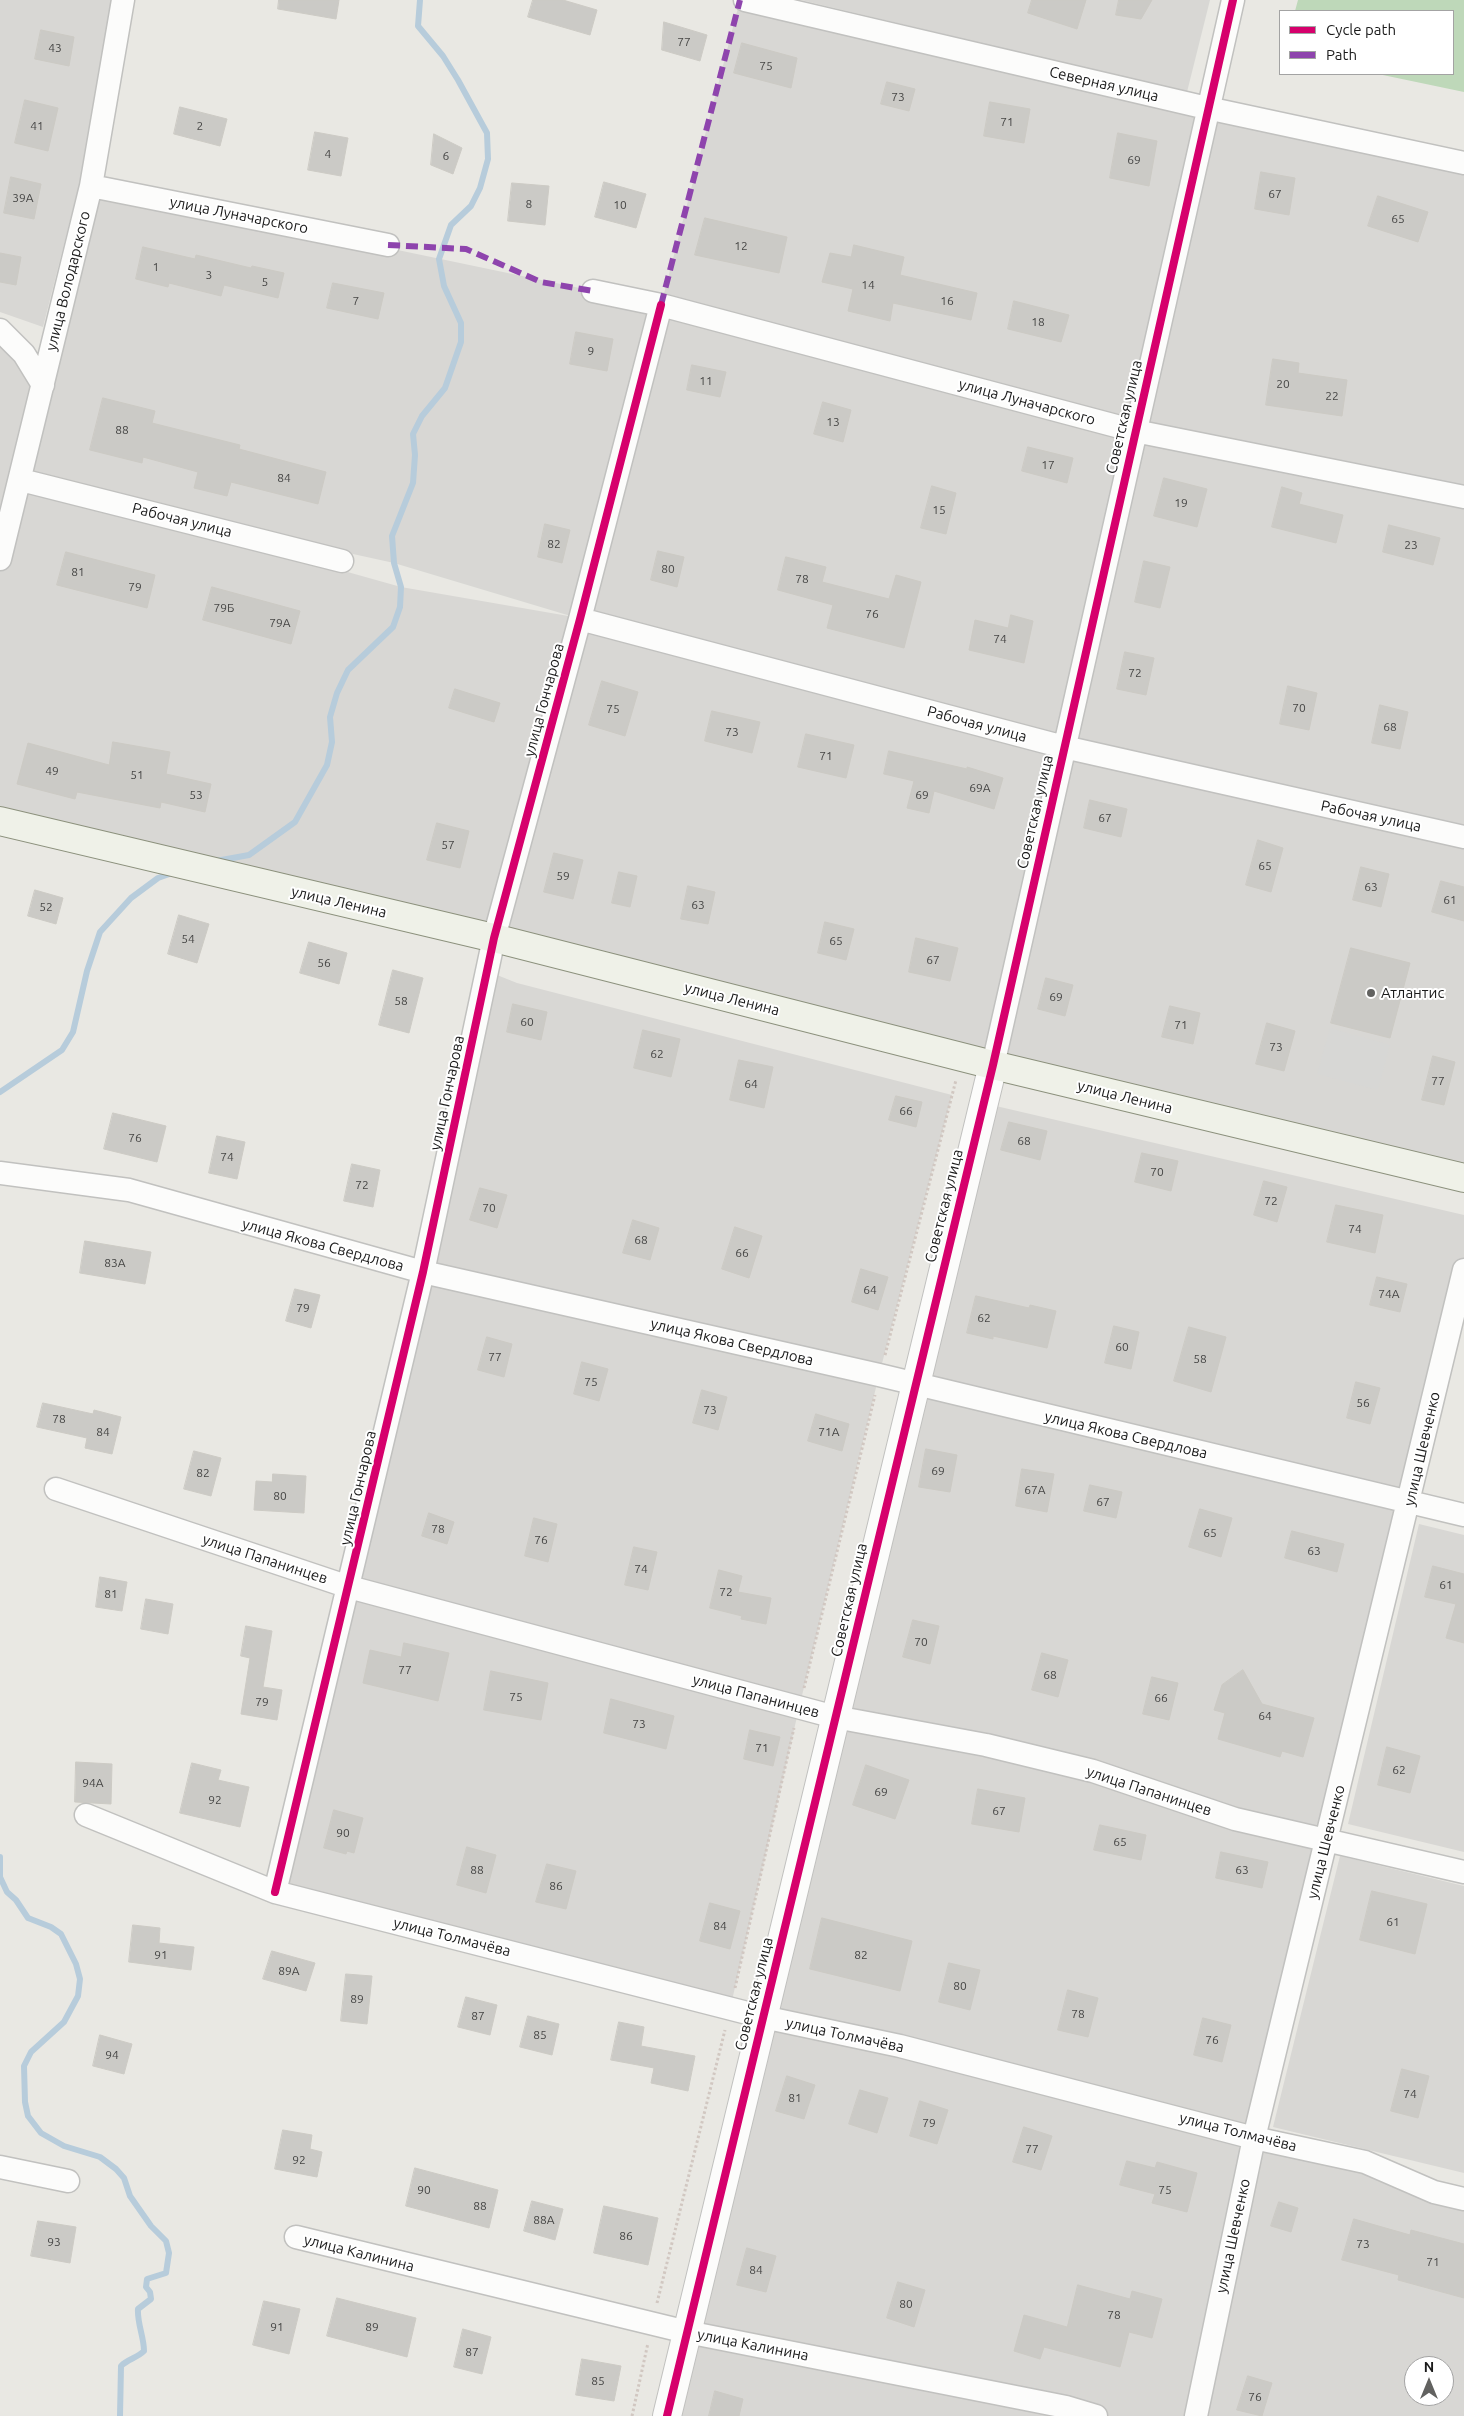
<!DOCTYPE html>
<meta charset="utf-8">
<style>
body{margin:0}
#map{position:relative;width:1464px;height:2416px;overflow:hidden;background:#e9e8e3;font-family:Ubuntu,sans-serif}
canvas{display:block}
.legend{position:absolute;left:1279px;top:10px;width:175px;height:65px;box-sizing:border-box;background:#fff;border:1px solid #a3a3a3;margin:0;padding:6px 9px;list-style:none;font-size:15px;color:#1a1a1a}
.legend li{display:flex;align-items:center;gap:10px;height:25px}
.legend b{width:25px;border:1px solid #a3a3a3}
.north{position:absolute;left:1404px;top:2356px;width:50px;height:50px;box-sizing:border-box;background:#fff;border:1px solid #a3a3a3;border-radius:50%;rotate:0deg;font-size:14px;font-weight:700;line-height:20px;text-align:center;color:#1a1a1a}
.north::after{content:'';display:block;margin:auto;width:18px;height:22px;background:#626260;clip-path:polygon(50% 0,100% 100%,50% 72%,0 100%)}
</style>
<div id="map">
<canvas width="1464" height="2416"></canvas>
<ul class="legend">
<li><b style="height:6px;background:#d6006c"></b>Cycle path</li>
<li><b style="height:6px;background:#8e44ad"></b>Path</li>
</ul>
<div class="north">N</div>
</div>
<script>
const g = document.querySelector('canvas').getContext('2d');
g.lineJoin = 'round';
function paint(path, color) { g.fillStyle = color; g.fill(path, 'evenodd'); }
function trace(path, color, width, dash) { g.strokeStyle = color; g.lineWidth = width; g.lineCap = dash ? 'butt' : 'round'; g.setLineDash(dash || []); g.stroke(path); }
function drawText(font, color, halo, rows, align = 'center') {
  g.font = font + ' Ubuntu,sans-serif'; g.lineWidth = 4; g.setLineDash([]); g.textBaseline = 'middle'; g.strokeStyle = halo; g.fillStyle = color; for (const [text, x, y, turn = 0] of rows) {
    g.save(); g.translate(x, y); g.rotate((+turn || 0) * Math.PI / 180); g.textAlign = isNaN(turn) ? turn : align; if (halo) g.strokeText(text, 0, 0); g.fillText(text, 0, 0); g.restore();
  }
}
paint(new Path2D(`
 M0,0H118L80,181L43,327L0,312Z
 M740,0L1464,163V1178L0,821V330L43,385L91,186L661,305ZM34,484L394,563L574,617L401,587Z
 M801,0H1210L1187,92Z
 M487,971L517,983L952,1095L879,1375L799,1708L730,2009L275,1892Z
 M983,1103L1464,1215V1270L1254,2137L1464,2199V2416H667ZM1414,2366H1444V2396H1414Z
 M1419,1524L1464,1535V1852L1348,1824Z
 M1340,1856L1464,1886V2173L1273,2127Z`), '#d8d7d4');
paint(new Path2D(`
 M1298,0H1464V92L1378,74H1453V11H1295Z`), '#bed8b9');
paint(new Path2D(`
 M1330,1028L1390,1045L1378,1090L1317,1074Z`), '#d7d7d5');
trace(new Path2D(`
 M216,861L249,855L295,822L327,765L332,742L330,717L337,693L348,670L393,627L400,607L401,587L394,563L392,536L413,483L415,455L413,434L422,416L445,388L461,342V323L444,286L439,259L451,225L471,206L480,188L488,159L487,133L458,80L443,56L418,26L420,0
 M0,1092L62,1050L73,1032L87,971L100,932L131,898L158,878L175,872
 M0,1857V1877L7,1892L16,1900L28,1918L51,1927L61,1934L76,1964L80,1979L78,1996L64,2022L31,2052L24,2066L25,2102L28,2116L41,2133L64,2146L100,2157L116,2169L124,2178L130,2196L151,2226L166,2241L169,2253L166,2273L147,2279L146,2287L150,2292L151,2299L138,2309C137,2323 144,2337 144,2351C137,2358 128,2359 121,2366L120,2416`), '#b7ccdb', 6);
const building = new Path2D(`
 M279,0H339L336,19L278,9Z
 M533,0H563L597,10L590,35L528,17Z
 M1032,0H1086L1077,29L1028,13Z
 M1119,0H1152L1141,19L1116,15Z
 M664,22L707,35L700,61L662,50Z
 M41,30L74,37L69,66L35,59Z
 M742,43L797,58L791,88L734,73Z
 M887,82L915,89L909,111L881,104Z
 M25,100L58,108L48,151L15,143Z
 M990,102L1030,109L1024,143L984,136Z
 M180,107L227,119L220,146L174,134Z
 M315,132L348,138L341,176L308,170Z
 M1118,133L1157,141L1149,186L1110,178Z
 M434,134L462,148L453,174L431,165Z
 M1261,172L1295,178L1289,215L1255,209Z
 M11,177L41,184L34,219L4,213Z
 M604,182L646,194L636,228L595,217Z
 M512,183L549,186L545,225L508,221Z
 M1378,196L1428,212L1418,242L1368,226Z
 M705,218L787,237L779,273L695,255Z
 M854,245L904,257L900,275L977,293L971,320L893,303L890,321L848,311L853,289L822,282L830,253L851,257Z
 M143,247L195,259L196,255L251,268L252,266L284,273L278,298L224,285L221,296L169,283L168,287L136,279Z
 M0,253L21,257L16,285L0,282Z
 M333,283L384,293L378,319L327,308Z
 M1014,301L1069,315L1061,342L1008,329Z
 M576,332L613,339L607,371L570,364Z
 M1273,359L1299,363L1298,373L1347,380L1342,416L1266,405Z
 M692,365L726,372L720,397L687,390Z
 M103,398L155,411L152,423L240,445L239,449L326,472L318,504L231,482L227,496L194,488L198,472L143,457L142,463L90,450Z
 M823,402L851,410L843,442L814,434Z
 M1028,447L1073,458L1067,483L1022,471Z
 M1164,478L1207,489L1197,527L1154,516Z
 M932,486L956,493L946,534L921,528Z
 M1282,487L1302,493L1299,504L1343,515L1336,543L1272,527Z
 M545,524L570,530L562,563L538,557Z
 M1389,525L1440,538L1433,565L1383,552Z
 M658,551L684,557L677,587L651,580Z
 M66,552L155,575L147,608L57,585Z
 M786,557L826,567L822,582L889,599L896,575L921,582L904,648L827,628L833,605L778,590Z
 M1144,561L1170,567L1160,608L1135,602Z
 M212,587L300,611L291,644L203,620Z
 M1011,615L1033,621L1024,663L969,650L975,620L1008,628Z
 M1125,652L1154,658L1146,695L1117,689Z
 M602,681L638,692L625,736L589,725Z
 M1288,686L1317,693L1309,730L1280,724Z
 M455,689L500,703L494,722L449,708Z
 M1380,705L1408,712L1400,749L1372,743Z
 M712,711L760,722L752,753L705,741Z
 M806,734L854,745L846,778L798,767Z
 M113,742L170,752L166,774L211,784L205,812L161,802L160,808L77,792L75,799L17,784L28,743L109,765Z
 M889,751L967,769V767L1003,778L994,809L934,791L929,813L907,808L914,781L884,774Z
 M1090,800L1127,809L1121,837L1084,828Z
 M437,823L469,831L460,868L427,860Z
 M1258,840L1283,848L1271,892L1246,885Z
 M554,853L583,860L573,899L544,892Z
 M1361,867L1389,874L1381,907L1353,900Z
 M619,872L637,876L630,907L612,903Z
 M1441,881L1464,887V921L1432,912Z
 M688,886L715,892L708,924L681,919Z
 M35,890L63,898L56,924L28,916Z
 M179,915L209,924L197,963L168,954Z
 M825,922L854,929L846,960L818,953Z
 M916,938L958,948L950,981L909,972Z
 M309,942L347,953L339,984L300,973Z
 M1351,948L1410,963L1390,1038L1331,1023Z
 M393,970L423,978L409,1033L379,1025Z
 M1046,978L1073,985L1065,1016L1038,1009Z
 M513,1004L547,1012L541,1040L507,1032Z
 M1170,1006L1200,1013L1193,1044L1162,1037Z
 M1267,1023L1295,1031L1284,1071L1256,1064Z
 M643,1030L680,1039L671,1077L634,1068Z
 M1433,1056L1455,1062L1444,1105L1422,1100Z
 M739,1060L773,1067L764,1108L730,1100Z
 M896,1096L922,1102L916,1127L889,1120Z
 M113,1113L166,1126L157,1162L104,1149Z
 M1009,1122L1047,1131L1040,1160L1001,1150Z
 M217,1136L245,1142L237,1179L209,1173Z
 M1142,1153L1178,1161L1171,1191L1135,1182Z
 M352,1164L380,1170L373,1207L344,1201Z
 M1264,1181L1287,1187L1277,1222L1254,1215Z
 M480,1188L507,1195L497,1228L470,1220Z
 M1336,1205L1383,1215L1375,1253L1327,1242Z
 M633,1220L659,1228L650,1260L623,1253Z
 M735,1227L762,1236L749,1278L722,1269Z
 M85,1241L151,1252L145,1284L80,1273Z
 M861,1269L888,1277L878,1310L852,1302Z
 M1377,1277L1407,1284L1400,1312L1370,1305Z
 M295,1289L320,1295L311,1328L286,1321Z
 M976,1296L1029,1308L1030,1305L1056,1311L1047,1348L993,1336V1339L967,1333Z
 M1114,1326L1139,1332L1131,1369L1105,1363Z
 M1189,1327L1226,1337L1211,1392L1174,1381Z
 M487,1337L512,1344L504,1377L478,1370Z
 M582,1362L608,1369L599,1401L574,1394Z
 M1356,1382L1380,1388L1370,1424L1347,1418Z
 M702,1390L727,1397L718,1430L693,1423Z
 M43,1403L93,1414L94,1410L121,1417L112,1454L85,1448L87,1438L37,1427Z
 M816,1414L849,1424L842,1451L808,1441Z
 M926,1449L957,1455L950,1492L919,1487Z
 M194,1451L221,1458L211,1496L184,1489Z
 M1022,1469L1054,1474L1047,1512L1016,1506Z
 M273,1474L306,1476L304,1513L254,1510L256,1481L272,1482Z
 M1090,1485L1122,1492L1116,1518L1084,1511Z
 M1200,1509L1232,1518L1221,1557L1189,1547Z
 M429,1513L454,1522L447,1544L422,1536Z
 M534,1518L557,1524L548,1562L525,1556Z
 M1292,1531L1344,1544L1337,1572L1285,1558Z
 M634,1547L657,1552L648,1590L625,1585Z
 M1433,1566L1464,1574V1643L1446,1638L1456,1604L1425,1597Z
 M719,1570L742,1576L738,1592L771,1598L766,1624L741,1619L742,1616L710,1608Z
 M100,1577L127,1582L122,1611L96,1607Z
 M146,1599L173,1604L168,1634L141,1629Z
 M913,1620L939,1626L930,1664L903,1657Z
 M246,1626L272,1631L263,1687L282,1690L277,1720L241,1714L250,1658L241,1656Z
 M404,1643L449,1653L438,1701L363,1683L370,1650L401,1657Z
 M1042,1653L1068,1660L1058,1697L1032,1690Z
 M1243,1670L1262,1704L1314,1718L1303,1757L1282,1751L1280,1757L1218,1739L1225,1713L1214,1710L1222,1685Z
 M491,1671L548,1683L541,1720L484,1710Z
 M1152,1677L1178,1683L1169,1720L1143,1714Z
 M611,1699L674,1716L666,1749L604,1733Z
 M750,1730L780,1737L773,1766L744,1759Z
 M1387,1747L1420,1756L1410,1793L1378,1785Z
 M76,1762L112,1764L111,1804L75,1802Z
 M192,1763L221,1770L218,1780L249,1787L240,1827L180,1813Z
 M866,1765L909,1780L895,1819L853,1805Z
 M978,1789L1025,1798L1019,1832L972,1824Z
 M334,1810L363,1818L354,1853L347,1851L346,1854L324,1848Z
 M1100,1825L1146,1835L1141,1860L1094,1850Z
 M467,1847L496,1855L486,1893L457,1885Z
 M1221,1852L1268,1862L1262,1888L1216,1878Z
 M547,1864L576,1871L566,1909L536,1902Z
 M1372,1891L1427,1904L1415,1954L1360,1940Z
 M710,1903L740,1911L730,1949L700,1941Z
 M822,1918L912,1941L900,1991L810,1969Z
 M133,1925L160,1928L159,1943L194,1947L191,1970L129,1962Z
 M272,1951L315,1963L306,1991L263,1979Z
 M949,1963L980,1970L970,2010L939,2002Z
 M346,1974L372,1976L367,2024L341,2021Z
 M1068,1990L1098,1998L1088,2037L1058,2030Z
 M466,1997L497,2005L490,2035L458,2027Z
 M528,2016L559,2024L552,2055L520,2047Z
 M1203,2018L1231,2025L1222,2062L1194,2055Z
 M619,2022L644,2027L641,2046L695,2056L688,2091L651,2083L654,2068L611,2060Z
 M100,2035L132,2044L124,2074L93,2066Z
 M1402,2069L1429,2076L1418,2118L1391,2111Z
 M787,2076L815,2085L804,2119L776,2111Z
 M860,2090L888,2098L877,2133L849,2124Z
 M920,2101L948,2110L937,2144L910,2136Z
 M1024,2127L1052,2136L1041,2170L1013,2162Z
 M283,2130L312,2135L310,2149L322,2152L317,2177L275,2169Z
 M1127,2161L1155,2168L1157,2162L1197,2173L1187,2212L1152,2203L1155,2194L1120,2185Z
 M415,2168L498,2190L489,2228L406,2206Z
 M532,2201L563,2209L555,2240L524,2231Z
 M1279,2202L1298,2208L1291,2232L1271,2226Z
 M604,2206L658,2218L648,2265L594,2253Z
 M1354,2219L1410,2235L1411,2230L1464,2244V2298L1398,2280L1399,2275L1342,2260Z
 M38,2221L76,2227L70,2263L31,2256Z
 M747,2248L776,2256L766,2292L737,2285Z
 M898,2282L925,2290L914,2327L887,2318Z
 M1078,2285L1130,2299L1132,2291L1162,2299L1152,2338L1129,2332L1120,2367L1044,2347L1040,2359L1014,2351L1024,2315L1067,2327Z
 M337,2298L416,2318L407,2357L327,2336Z
 M264,2301L300,2309L289,2354L253,2345Z
 M463,2329L491,2337L482,2374L454,2367Z
 M582,2359L621,2366L614,2401L576,2395Z
 M1248,2376L1272,2383L1262,2416L1237,2410Z
 M715,2391L743,2399L739,2416H709Z`);
paint(building, '#cbcac6');
trace(building, '#cccac4', 1);
const minor = new Path2D(`
 M745,0L1207,108L1464,163
 M91,186L388,245
 M593,291L661,305L1135,431L1464,497
 M0,330L24,354L43,385
 M21,480L342,561
 M0,559L91,186L123,0
 M580,619L1064,747L1464,837
 M993,1065L1233,0
 M0,1173L129,1190L423,1272L879,1375L1464,1515
 M56,1489L349,1587L835,1717L986,1745L1093,1771L1235,1819L1464,1872
 M86,1815L275,1892L763,2017L900,2046L1254,2138L1365,2162L1434,2192L1464,2199
 M275,1892L423,1272L494,938L580,619L661,305
 M0,2167L68,2181
 M296,2237L687,2332L1066,2407L1096,2416
 M1196,2416L1254,2138L1464,1270`);
const tertiary = new Path2D(`
 M667,2416L993,1065`);
const secondary = new Path2D(`
 M0,821L494,938L993,1065L1464,1178`);
trace(minor, '#c1c1bf', 25);
trace(tertiary, '#c1c1bf', 30);
trace(secondary, '#8c917d', 30);
trace(new Path2D(`
 M885,1355L956,1080
 M804,1688L875,1395
 M735,1988L794,1728
 M657,2303L725,2030
 M632,2416L648,2343`), '#d1c7c1', 3, [2.5, 2.5]);
trace(minor, '#fcfcfb', 22);
trace(tertiary, '#fcfcfb', 28);
trace(secondary, '#eff1e8', 28);
trace(new Path2D(`
 M388,245L466,249L541,282L593,291
 M661,305L740,0`), '#8e44ad', 6, [12, 6]);
trace(new Path2D(`
 M275,1892L423,1272L494,938L580,619L661,305
 M667,2416L993,1065L1233,0`), '#d6006c', 8);
for (const [x, y, r, color] of [
 [1371,993,5,"#626260"]
]) { const dot = new Path2D(); dot.arc(x, y, r, 0, 2 * Math.PI); g.fillStyle = color; g.fill(dot); trace(dot, '#fff', 2); }
drawText('12px', '#464645', null, [
 ["77",684,42],
 ["43",55,48],
 ["75",766,66],
 ["73",898,97],
 ["71",1007,122],
 ["41",37,126],
 ["2",200,126],
 ["4",328,154],
 ["6",446,156],
 ["69",1134,160],
 ["67",1275,194],
 ["39А",23,198],
 ["8",529,204],
 ["10",620,205],
 ["65",1398,219],
 ["12",741,246],
 ["1",156,267],
 ["3",209,275],
 ["5",265,282],
 ["14",868,285],
 ["7",356,301],
 ["16",947,301],
 ["18",1038,322],
 ["9",591,351],
 ["11",706,381],
 ["20",1283,384],
 ["22",1332,396],
 ["13",833,422],
 ["88",122,430],
 ["17",1048,465],
 ["84",284,478],
 ["19",1181,503],
 ["15",939,510],
 ["82",554,544],
 ["23",1411,545],
 ["80",668,569],
 ["81",78,572],
 ["78",802,579],
 ["79",135,587],
 ["79Б",224,608],
 ["76",872,614],
 ["79А",280,623],
 ["74",1000,639],
 ["72",1135,673],
 ["70",1299,708],
 ["75",613,709],
 ["68",1390,727],
 ["73",732,732],
 ["71",826,756],
 ["49",52,771],
 ["51",137,775],
 ["69А",980,788],
 ["53",196,795],
 ["69",922,795],
 ["67",1105,818],
 ["57",448,845],
 ["65",1265,866],
 ["59",563,876],
 ["63",1371,887],
 ["61",1450,900],
 ["63",698,905],
 ["52",46,907],
 ["54",188,939],
 ["65",836,941],
 ["67",933,960],
 ["56",324,963],
 ["69",1056,997],
 ["58",401,1001],
 ["60",527,1022],
 ["71",1181,1025],
 ["73",1276,1047],
 ["62",657,1054],
 ["77",1438,1081],
 ["64",751,1084],
 ["66",906,1111],
 ["76",135,1138],
 ["68",1024,1141],
 ["74",227,1157],
 ["70",1157,1172],
 ["72",362,1185],
 ["72",1271,1201],
 ["70",489,1208],
 ["74",1355,1229],
 ["68",641,1240],
 ["66",742,1253],
 ["83А",115,1263],
 ["64",870,1290],
 ["74А",1389,1294],
 ["79",303,1308],
 ["62",984,1318],
 ["60",1122,1347],
 ["77",495,1357],
 ["58",1200,1359],
 ["75",591,1382],
 ["56",1363,1403],
 ["73",710,1410],
 ["78",59,1419],
 ["84",103,1432],
 ["71А",829,1432],
 ["69",938,1471],
 ["82",203,1473],
 ["67А",1035,1490],
 ["80",280,1496],
 ["67",1103,1502],
 ["78",438,1529],
 ["65",1210,1533],
 ["76",541,1540],
 ["63",1314,1551],
 ["74",641,1569],
 ["61",1446,1585],
 ["72",726,1592],
 ["81",111,1594],
 ["70",921,1642],
 ["77",405,1670],
 ["68",1050,1675],
 ["75",516,1697],
 ["66",1161,1698],
 ["79",262,1702],
 ["64",1265,1716],
 ["73",639,1724],
 ["71",762,1748],
 ["62",1399,1770],
 ["94А",93,1783],
 ["69",881,1792],
 ["92",215,1800],
 ["67",999,1811],
 ["90",343,1833],
 ["65",1120,1842],
 ["88",477,1870],
 ["63",1242,1870],
 ["86",556,1886],
 ["61",1393,1922],
 ["84",720,1926],
 ["91",161,1955],
 ["82",861,1955],
 ["89А",289,1971],
 ["80",960,1986],
 ["89",357,1999],
 ["78",1078,2014],
 ["87",478,2016],
 ["85",540,2035],
 ["76",1212,2040],
 ["94",112,2055],
 ["74",1410,2094],
 ["81",795,2098],
 ["79",929,2123],
 ["77",1032,2149],
 ["92",299,2160],
 ["90",424,2190],
 ["75",1165,2190],
 ["88",480,2206],
 ["88А",544,2220],
 ["86",626,2236],
 ["93",54,2242],
 ["73",1363,2244],
 ["71",1433,2262],
 ["84",756,2270],
 ["80",906,2304],
 ["78",1114,2315],
 ["91",277,2327],
 ["89",372,2327],
 ["87",472,2352],
 ["85",598,2381],
 ["76",1255,2397]
]);
drawText('15px', '#1a1a1a', '#fff', [
 ["Северная улица",1104,84,13],
 ["улица Луначарского",239,215,11],
 ["улица Володарского",68,281,-76],
 ["улица Луначарского",1027,402,15],
 ["Советская улица",1124,417,-77],
 ["Рабочая улица",182,520,14],
 ["улица Гончарова",544,700,-75],
 ["Рабочая улица",977,724,15],
 ["Советская улица",1035,812,-77],
 ["Рабочая улица",1371,816,12],
 ["улица Ленина",339,902,13],
 ["улица Ленина",732,999,14],
 ["улица Гончарова",447,1093,-78],
 ["улица Ленина",1125,1097,14],
 ["Советская улица",944,1206,-76],
 ["улица Якова Свердлова",323,1245,15],
 ["улица Якова Свердлова",732,1342,13],
 ["улица Якова Свердлова",1126,1435,13],
 ["улица Шевченко",1422,1449,-77],
 ["улица Гончарова",358,1488,-77],
 ["улица Папанинцев",265,1559,18],
 ["Советская улица",849,1600,-77],
 ["улица Папанинцев",756,1696,15],
 ["улица Папанинцев",1149,1791,18],
 ["улица Шевченко",1326,1842,-76],
 ["улица Толмачёва",452,1937,14],
 ["Советская улица",754,1994,-76],
 ["улица Толмачёва",845,2035,12],
 ["улица Толмачёва",1238,2132,14],
 ["улица Шевченко",1233,2236,-78],
 ["улица Калинина",359,2253,14],
 ["улица Калинина",753,2345,11]
]);
drawText('15px', '#1a1a1a', '#fff', [
 ["Атлантис",1381,993]
], 'left');
</script>
